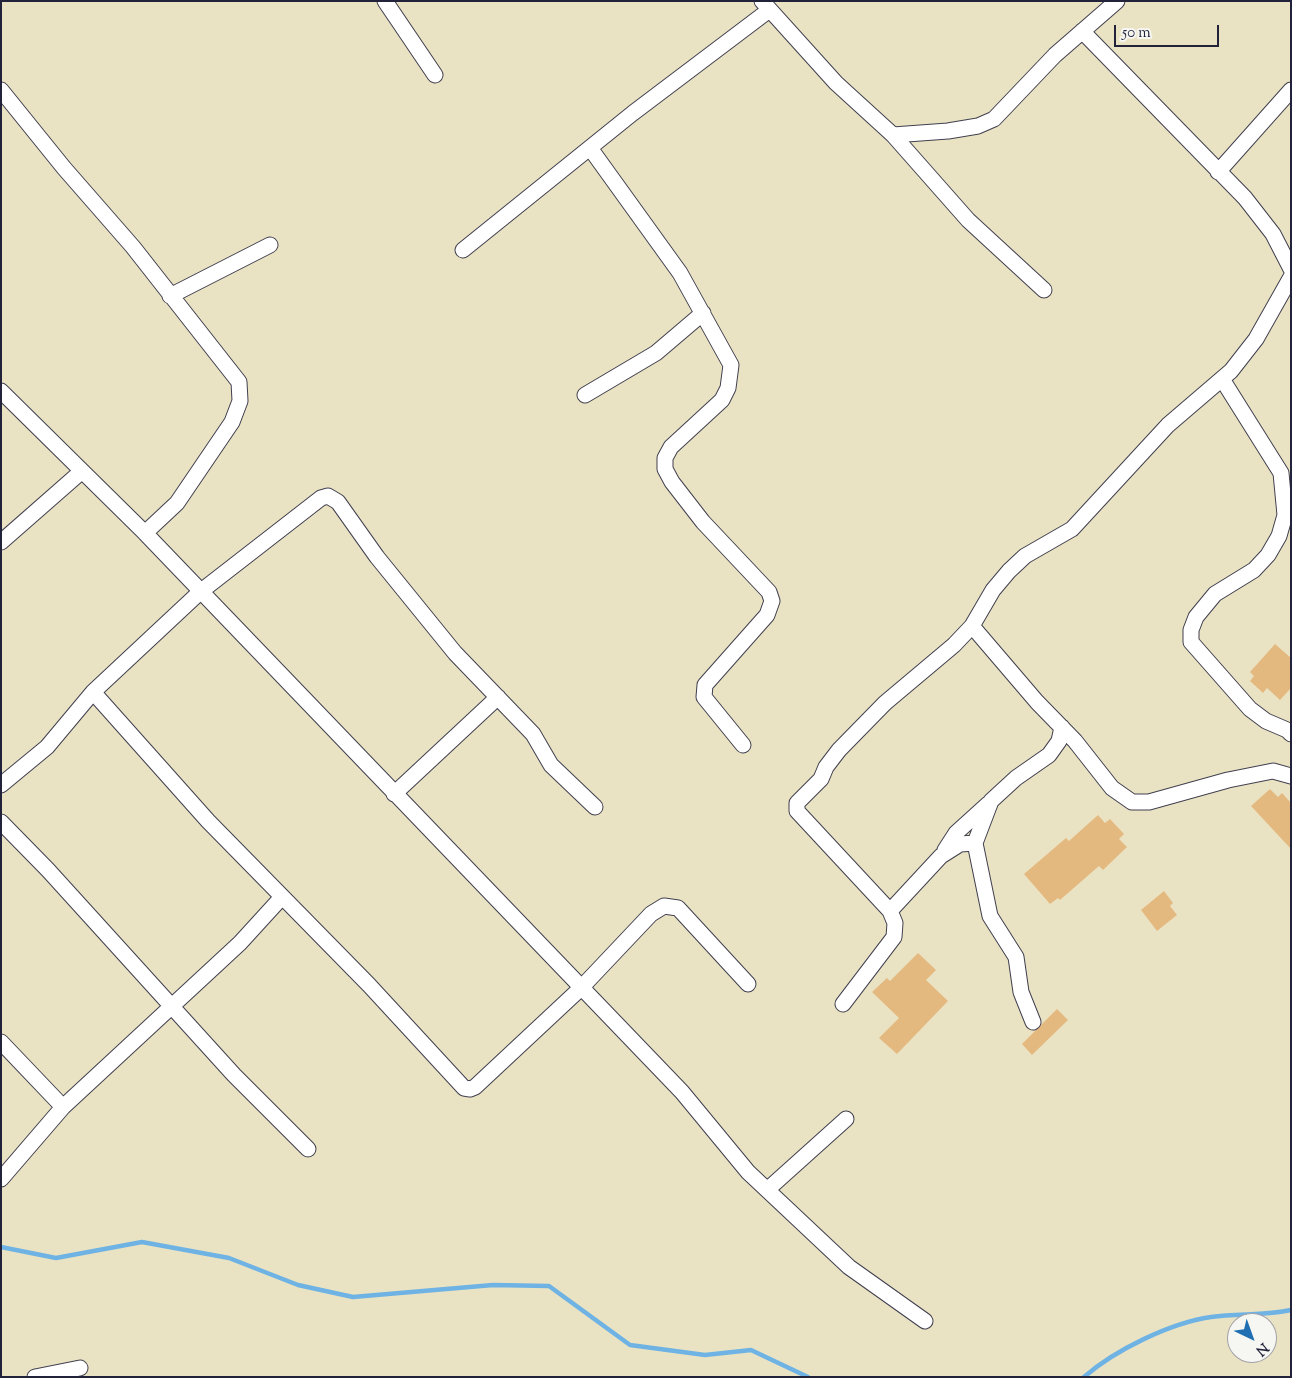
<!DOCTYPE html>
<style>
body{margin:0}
#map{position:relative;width:1292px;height:1378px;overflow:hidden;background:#eae3c3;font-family:"Sorts Mill Goudy",serif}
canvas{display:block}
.frame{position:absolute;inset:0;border:2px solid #22223b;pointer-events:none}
.north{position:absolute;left:1227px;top:1313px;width:50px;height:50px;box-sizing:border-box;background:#f6f6f2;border:1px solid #a1a1a9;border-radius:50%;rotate:138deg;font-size:14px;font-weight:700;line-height:20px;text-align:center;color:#22223b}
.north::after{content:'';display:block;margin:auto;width:18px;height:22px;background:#1f6fb2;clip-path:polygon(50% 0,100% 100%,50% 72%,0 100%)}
.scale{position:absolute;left:1114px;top:25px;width:105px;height:22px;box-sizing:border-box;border:2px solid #22223b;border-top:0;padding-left:6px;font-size:15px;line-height:18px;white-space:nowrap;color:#22223b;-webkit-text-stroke:4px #f6f6f2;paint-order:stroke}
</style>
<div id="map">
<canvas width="1292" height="1378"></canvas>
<div class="frame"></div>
<div class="north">N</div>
<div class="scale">50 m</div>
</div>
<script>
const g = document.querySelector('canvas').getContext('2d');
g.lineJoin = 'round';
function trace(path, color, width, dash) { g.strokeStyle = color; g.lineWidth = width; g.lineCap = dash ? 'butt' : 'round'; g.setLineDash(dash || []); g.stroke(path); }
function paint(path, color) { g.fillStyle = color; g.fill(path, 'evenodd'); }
trace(new Path2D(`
 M1,1247L56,1258L142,1242L229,1258L298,1285L353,1297L493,1285L549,1286L630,1345L705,1355L751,1350L808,1377
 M1084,1377C1115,1350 1170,1323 1211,1317C1238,1313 1264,1316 1291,1310`), '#6eb3e4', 4.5);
paint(new Path2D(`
 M1275,644L1291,658V688L1280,700L1267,688L1263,693L1250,681L1254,676L1250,672Z
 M1270,789L1278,797L1282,793L1291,803V849L1251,806Z
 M1098,815L1105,823L1110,819L1124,834L1119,839L1127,847L1103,870L1099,866L1060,900L1058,898L1050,904L1024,874L1066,838L1069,841Z
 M1164,891L1173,903L1170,906L1177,915L1157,931L1141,910Z
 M918,953L936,970L926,980L948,1001L897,1054L879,1038L899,1018L872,992L887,978L890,981Z
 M1057,1009L1068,1020L1032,1055L1022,1044Z`), '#e4b980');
const minor = new Path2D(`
 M385,1L435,75
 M762,1L836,83L893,135L968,220L1044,290
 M1082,31L1245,198L1273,234L1291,269
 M1,90L64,168L133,247L239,382L240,401L232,422L177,503L145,533
 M893,135L948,131L978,126L994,119L1055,55L1117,1
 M590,148L680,273L731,365L728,388L722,400L671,447L665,458V469L672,482L703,522L769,592L772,601L767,615L705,685L704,697L743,745
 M1218,172L1291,90
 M463,250L633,113L768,11
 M170,296L270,245
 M1222,379L1281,473L1285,515L1279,536L1268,555L1254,570L1215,594L1196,617L1191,630V642L1250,709L1266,721L1287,730L1291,734
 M1,391L145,533L682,1092L748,1172L849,1267L925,1321
 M585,395L656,353L703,313
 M1,542L82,471
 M972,626L1037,702L1075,741L1112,788L1132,802H1149L1228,780L1273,771L1291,776
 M93,692L208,821L369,985L464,1088L470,1089L475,1087L581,988L651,914L664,906L678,908L748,984
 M1,785L47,747L93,692L200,592L321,498L328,496L338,502L377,557L455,653L533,734L551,765L595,807
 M394,794L498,697
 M1,822L48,870L234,1075L308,1149
 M945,850L956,833L988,804
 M890,911L797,811V803L821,779L826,767L839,750L885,703L954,645L972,626L993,590L1009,571L1025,556L1072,529L1168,425L1231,371L1256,339L1291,277
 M843,1004L894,937L895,923L890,911L941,856L960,844L975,843
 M1033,1022L1021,992L1016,957L990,916L975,843L991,801L1016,778L1049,755L1059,741L1062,727
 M1,1042L63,1107
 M1,1179L63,1107L240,943L282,897
 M767,1190L846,1119
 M35,1377L80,1368`);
trace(minor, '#403f4f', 17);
trace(minor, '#fff', 15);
</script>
